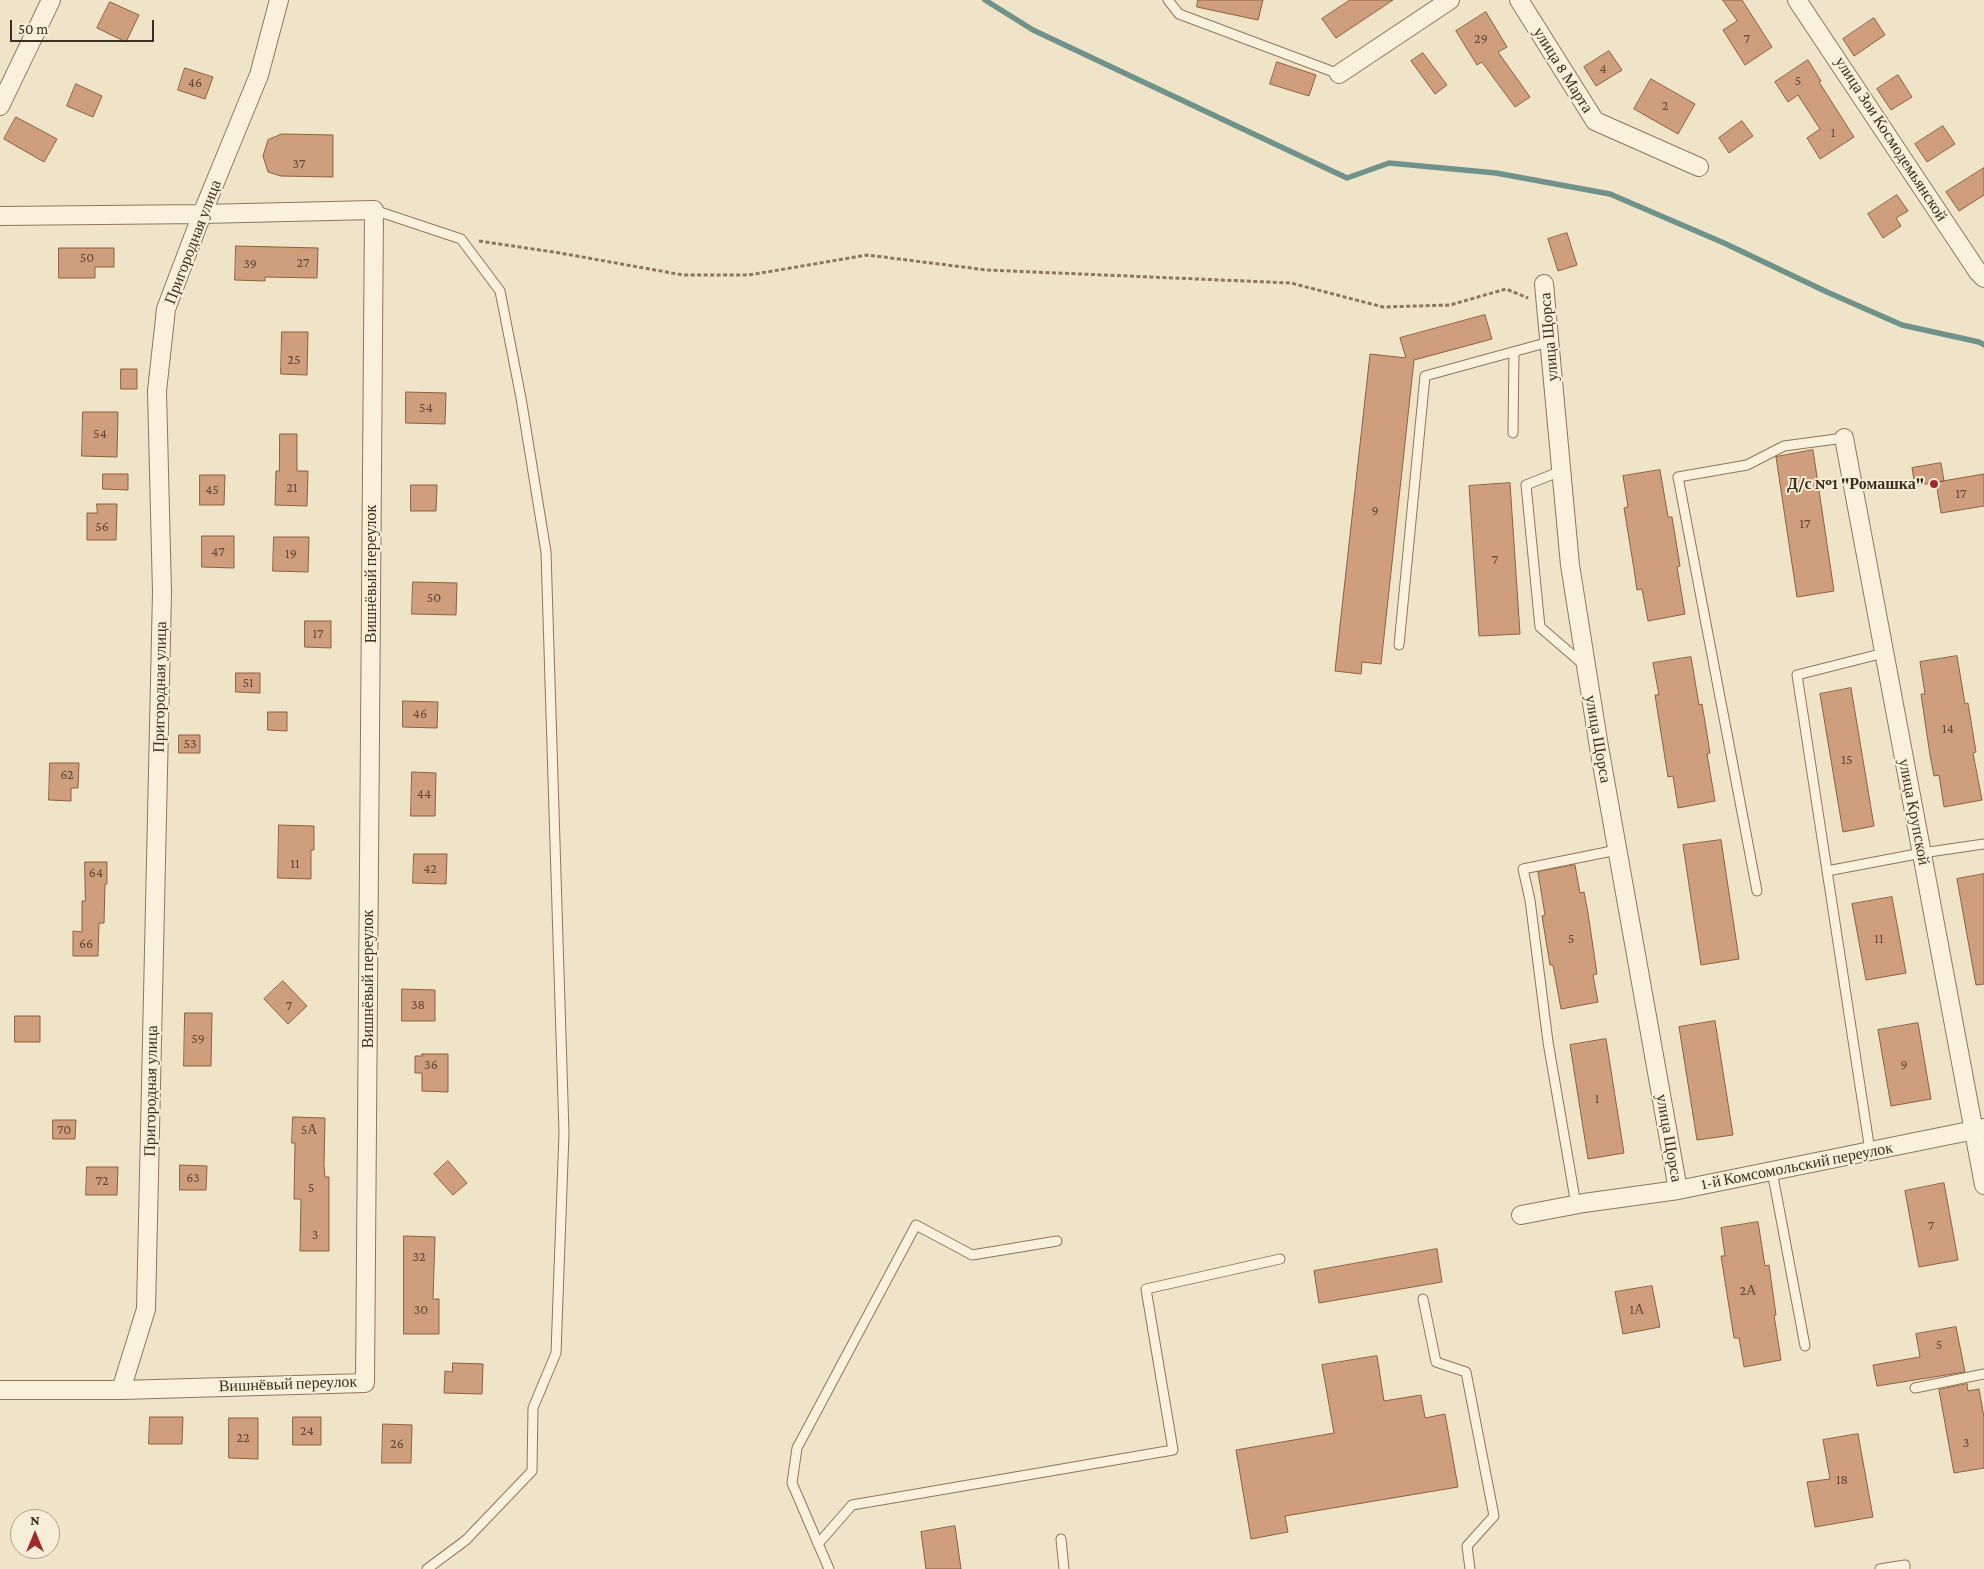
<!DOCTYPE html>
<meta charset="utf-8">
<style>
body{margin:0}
#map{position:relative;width:1984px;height:1569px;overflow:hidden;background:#f0e4c8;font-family:"Crimson Pro",serif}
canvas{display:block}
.north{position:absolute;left:10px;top:1509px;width:50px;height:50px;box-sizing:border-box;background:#f7eed8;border:1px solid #ada18e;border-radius:50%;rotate:0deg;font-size:14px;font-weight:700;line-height:20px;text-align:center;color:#3d2e20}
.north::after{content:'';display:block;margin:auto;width:18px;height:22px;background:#9e2a2b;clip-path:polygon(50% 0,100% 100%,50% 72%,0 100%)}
.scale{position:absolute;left:10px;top:20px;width:144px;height:22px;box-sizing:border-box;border:2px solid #3d2e20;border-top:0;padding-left:6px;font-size:15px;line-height:18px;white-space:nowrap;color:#3d2e20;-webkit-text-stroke:4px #f7eed8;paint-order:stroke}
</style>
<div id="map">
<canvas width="1984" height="1569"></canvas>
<div class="north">N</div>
<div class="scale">50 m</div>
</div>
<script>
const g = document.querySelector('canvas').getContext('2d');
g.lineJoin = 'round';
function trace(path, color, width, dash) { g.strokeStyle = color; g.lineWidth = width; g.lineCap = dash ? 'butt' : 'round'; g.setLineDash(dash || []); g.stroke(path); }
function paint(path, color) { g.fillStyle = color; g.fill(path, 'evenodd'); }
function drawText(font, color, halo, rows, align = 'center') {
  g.font = font + ' "Crimson Pro",serif'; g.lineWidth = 4; g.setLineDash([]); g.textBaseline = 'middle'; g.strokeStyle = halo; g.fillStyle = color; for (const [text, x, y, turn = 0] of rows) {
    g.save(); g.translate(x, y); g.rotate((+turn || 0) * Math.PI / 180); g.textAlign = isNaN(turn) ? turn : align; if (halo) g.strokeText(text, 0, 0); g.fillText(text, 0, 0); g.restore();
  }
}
trace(new Path2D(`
 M985,0L1033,30L1347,178L1389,163L1496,173L1610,194L1724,243L1827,292L1902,325L1979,342L1984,345`), '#6f938a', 5.5);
const building = new Path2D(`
 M1198,0H1263L1258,20L1197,7Z
 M1350,0H1393L1336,38L1322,19Z
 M1723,0H1742L1772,47L1745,65L1723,30L1737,21Z
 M110,2L139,15L126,42L97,28Z
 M1486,12L1507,47L1498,52L1530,97L1515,107L1482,62L1477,65L1456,31Z
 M1874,18L1885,35L1854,56L1843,39Z
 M1609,51L1622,70L1596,86L1584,67Z
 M1423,53L1447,85L1435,94L1411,61Z
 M1808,60L1821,81L1819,82L1854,137L1820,159L1807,138L1820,129L1798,95L1788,102L1775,82Z
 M1277,62L1316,75L1309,96L1270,84Z
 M185,68L213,77L205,99L178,90Z
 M1898,75L1912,97L1891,110L1877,89Z
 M1651,79L1695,104L1678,134L1634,109Z
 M76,84L102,96L93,117L67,106Z
 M16,117L57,139L44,162L4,139Z
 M1742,121L1753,136L1729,153L1719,138Z
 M1943,126L1955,144L1927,162L1915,144Z
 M282,134L333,135V177L281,176L268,172L263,156L268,140Z
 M1984,168V195L1959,211L1946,192Z
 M1897,195L1908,211L1896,218L1901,226L1883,238L1868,214Z
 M1567,233L1577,265L1558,271L1548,239Z
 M236,246L318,248L317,278L265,277V281L235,280Z
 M59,248H114V267H95V278H59Z
 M1485,315L1492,339L1414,360L1381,664L1362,662L1361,674L1335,671L1370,354L1406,358L1400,338Z
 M282,332H308L307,375L281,374Z
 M121,369H137V389H121Z
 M406,392L446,393L445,424L406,423Z
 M83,412H118L117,457L82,456Z
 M280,434H297V471H308L307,506L275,505L276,471H279Z
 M1813,450L1834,591L1797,597L1776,457Z
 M1941,463L1944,481L1937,482L1984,474V506L1941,513L1936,482L1915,486L1912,468Z
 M1660,470L1668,517H1672L1680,566L1677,567L1685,614L1648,621L1642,589L1637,590L1634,569L1624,508L1628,507L1623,476Z
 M103,474H128V490L103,489Z
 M200,475H225L224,505H200Z
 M1510,483L1520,634L1479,636L1469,486Z
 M411,485H437L436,511H411Z
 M97,504H117L116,540H87V513H97Z
 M202,536H234V568L202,567Z
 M274,537H309L308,572L273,571Z
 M413,582L457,583L456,615L412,614Z
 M305,621H331V648L305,647Z
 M1957,656L1965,704L1968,703L1976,752L1973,753L1982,800L1944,807L1939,775L1934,776L1930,755L1921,694H1925L1920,662Z
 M1691,657L1699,705L1702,704L1705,722L1710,753L1707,754L1715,801L1678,808L1673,776L1668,777L1655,695H1659L1653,663Z
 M236,673H260V693L236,692Z
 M1851,688L1874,826L1843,832L1820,694Z
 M403,701L438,702L437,728L403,727Z
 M268,712H287V731L268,730Z
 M179,735H200V753H179Z
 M50,763H79L78,788H71V801L49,800Z
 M412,772L436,773L435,816H411Z
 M279,825L314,826V850H311V879L278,878Z
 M1721,840L1739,959L1701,965L1683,845Z
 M414,854H447L446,884L413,883Z
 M85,862H107V884H105L104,923H99L98,956H73V931L82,932V901H85Z
 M1575,865L1580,893L1584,892L1588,913L1597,974L1593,975L1598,1002L1561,1009L1553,965H1550L1542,916L1545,915L1538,872Z
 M1984,874V984L1976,985L1957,879Z
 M1892,897L1906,973L1866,980L1852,904Z
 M283,981L307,1006L288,1024L264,999Z
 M402,989L435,990V1021H402Z
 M185,1013H212L211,1066H184Z
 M15,1016H40V1042H15Z
 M1715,1021L1733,1135L1697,1140L1679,1027Z
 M1918,1023L1931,1099L1891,1106L1878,1030Z
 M1606,1039L1624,1153L1588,1159L1570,1045Z
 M422,1054H448V1092L422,1091V1073H415V1056H422Z
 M293,1117L325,1118L324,1165L325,1177H329V1251H300L301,1199H294L295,1143H292Z
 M53,1120H76L75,1139H53Z
 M448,1161L467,1183L453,1195L434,1174Z
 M180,1165L207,1166L206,1190H180Z
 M87,1167H118L117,1195H86Z
 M1944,1183L1958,1260L1919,1267L1905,1191Z
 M1758,1222L1765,1266L1769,1265L1776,1315H1774L1781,1360L1744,1367L1739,1338H1734L1721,1256H1725L1721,1228Z
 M404,1236L435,1237L433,1299H439V1334H404Z
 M1437,1249L1442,1282L1319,1303L1314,1271Z
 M1652,1286L1660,1327L1623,1334L1615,1292Z
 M1956,1327L1965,1372L1877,1386L1873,1365L1920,1357L1916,1334Z
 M1377,1356L1384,1401L1421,1395L1425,1418L1445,1414L1458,1487L1285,1516L1288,1532L1251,1539L1236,1450L1334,1433L1322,1365Z
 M453,1363L483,1364L482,1394L444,1393L445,1371L452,1372Z
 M1967,1384L1968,1391L1979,1389L1984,1417V1468L1954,1473L1939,1390Z
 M150,1417H183L182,1444H149Z
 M293,1417H321V1445H293Z
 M229,1418H258V1459L229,1458Z
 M383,1424L412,1425L411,1463H382Z
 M1858,1434L1873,1517L1815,1527L1807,1482L1830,1479L1823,1440Z
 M955,1526L961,1569H926L921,1532Z`);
paint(building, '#cf9f7d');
trace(building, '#8d5f41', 1);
const service = new Path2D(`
 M1168,0L1179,14L1339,74
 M374,210L461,239L500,291L521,398L546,552L564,1133L556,1353L533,1408L532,1471L466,1540L427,1569
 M1513,433L1514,352
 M1561,471L1526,485L1540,627L1584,665
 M1399,645L1425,376L1549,342
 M1827,871L1922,853L1984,844
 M1757,891L1678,477L1747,465L1784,446L1844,438
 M1870,1151L1797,675L1884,653
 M1772,1171L1805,1346
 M1576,1205L1548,1042L1530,900L1523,869L1617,850
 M1423,1299L1436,1362L1466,1372L1494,1516L1467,1546L1470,1569
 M1915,1388L1984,1374
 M1061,1539L1064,1569
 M818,1544L852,1505L1173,1450L1146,1289L1280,1259
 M829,1569L792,1483L797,1448L916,1225L972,1255L1057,1241
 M1880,1569L1905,1565V1569`);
const minor = new Path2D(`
 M1519,0L1595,121L1699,167
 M1797,0L1978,272L1984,278
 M1339,74L1450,0
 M0,106L51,0
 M0,216L202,214L374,210L365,1383L121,1390H0
 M1544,284L1570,565L1599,747L1678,1190
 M1844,438L1984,1185
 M1521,1215L1584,1203L1678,1190L1984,1128
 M121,1390L146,1309L162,592L157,391L166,309L202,214L259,75L279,0`);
trace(service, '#8d765c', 11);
trace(minor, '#8d765c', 20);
trace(new Path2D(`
 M479,241L560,253L683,275H749L867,255L987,270L1291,283L1383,307L1450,305L1506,289L1528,298`), '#8d765c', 3, [4, 2.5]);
trace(service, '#faf1dc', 9);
trace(minor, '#faf1dc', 18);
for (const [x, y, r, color] of [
 [1934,484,5,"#9e2a2b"]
]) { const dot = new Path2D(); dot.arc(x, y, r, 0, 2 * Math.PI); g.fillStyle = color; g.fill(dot); trace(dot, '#f7eed8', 2); }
drawText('14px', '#624a37', null, [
 ["29",1481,39],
 ["7",1747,39],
 ["4",1603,69],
 ["5",1798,81],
 ["46",195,83],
 ["2",1665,106],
 ["1",1833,133],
 ["37",299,164],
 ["50",87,258],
 ["27",303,263],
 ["39",250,264],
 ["25",294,360],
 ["54",426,408],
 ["54",100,434],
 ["21",292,488],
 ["45",212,490],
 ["17",1961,494],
 ["9",1375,511],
 ["17",1805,524],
 ["56",102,527],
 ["47",218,552],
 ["19",291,554],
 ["7",1495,560],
 ["50",434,598],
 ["17",318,634],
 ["51",248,683],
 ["46",420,714],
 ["14",1948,729],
 ["53",190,744],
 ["15",1847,760],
 ["62",67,775],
 ["44",424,794],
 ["11",295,864],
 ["42",430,869],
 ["64",96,873],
 ["5",1571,939],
 ["11",1879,939],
 ["66",86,944],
 ["38",418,1005],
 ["7",289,1006],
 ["59",198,1039],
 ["36",431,1065],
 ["9",1904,1065],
 ["1",1597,1099],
 ["70",64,1130],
 ["5А",309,1130],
 ["63",193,1178],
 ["72",102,1181],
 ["5",311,1188],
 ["7",1931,1226],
 ["3",315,1235],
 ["32",419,1257],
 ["2А",1748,1291],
 ["30",421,1310],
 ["1А",1637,1310],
 ["5",1939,1345],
 ["24",307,1431],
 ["22",243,1438],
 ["3",1966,1443],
 ["26",397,1444],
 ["18",1842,1480]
]);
drawText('16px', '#3d2e20', '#f7eed8', [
 ["улица 8 Марта",1563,70,58],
 ["улица Зои Космодемьянской",1891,139,57],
 ["Пригородная улица",193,242,-69],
 ["улица Щорса",1549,337,-95],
 ["Вишнёвый переулок",371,574,-90],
 ["Пригородная улица",160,687,-89],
 ["улица Щорса",1598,739,80],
 ["улица Крупской",1914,812,79],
 ["Вишнёвый переулок",368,979,-90],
 ["Пригородная улица",151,1091,-89],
 ["улица Щорса",1669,1138,80],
 ["1-й Комсомольский переулок",1797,1166,-11],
 ["Вишнёвый переулок",288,1384,-2]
]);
drawText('bold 16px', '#3d2e20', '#f7eed8', [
 ["Д/с №1 \"Ромашка\"",1924,484]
], 'right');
</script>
